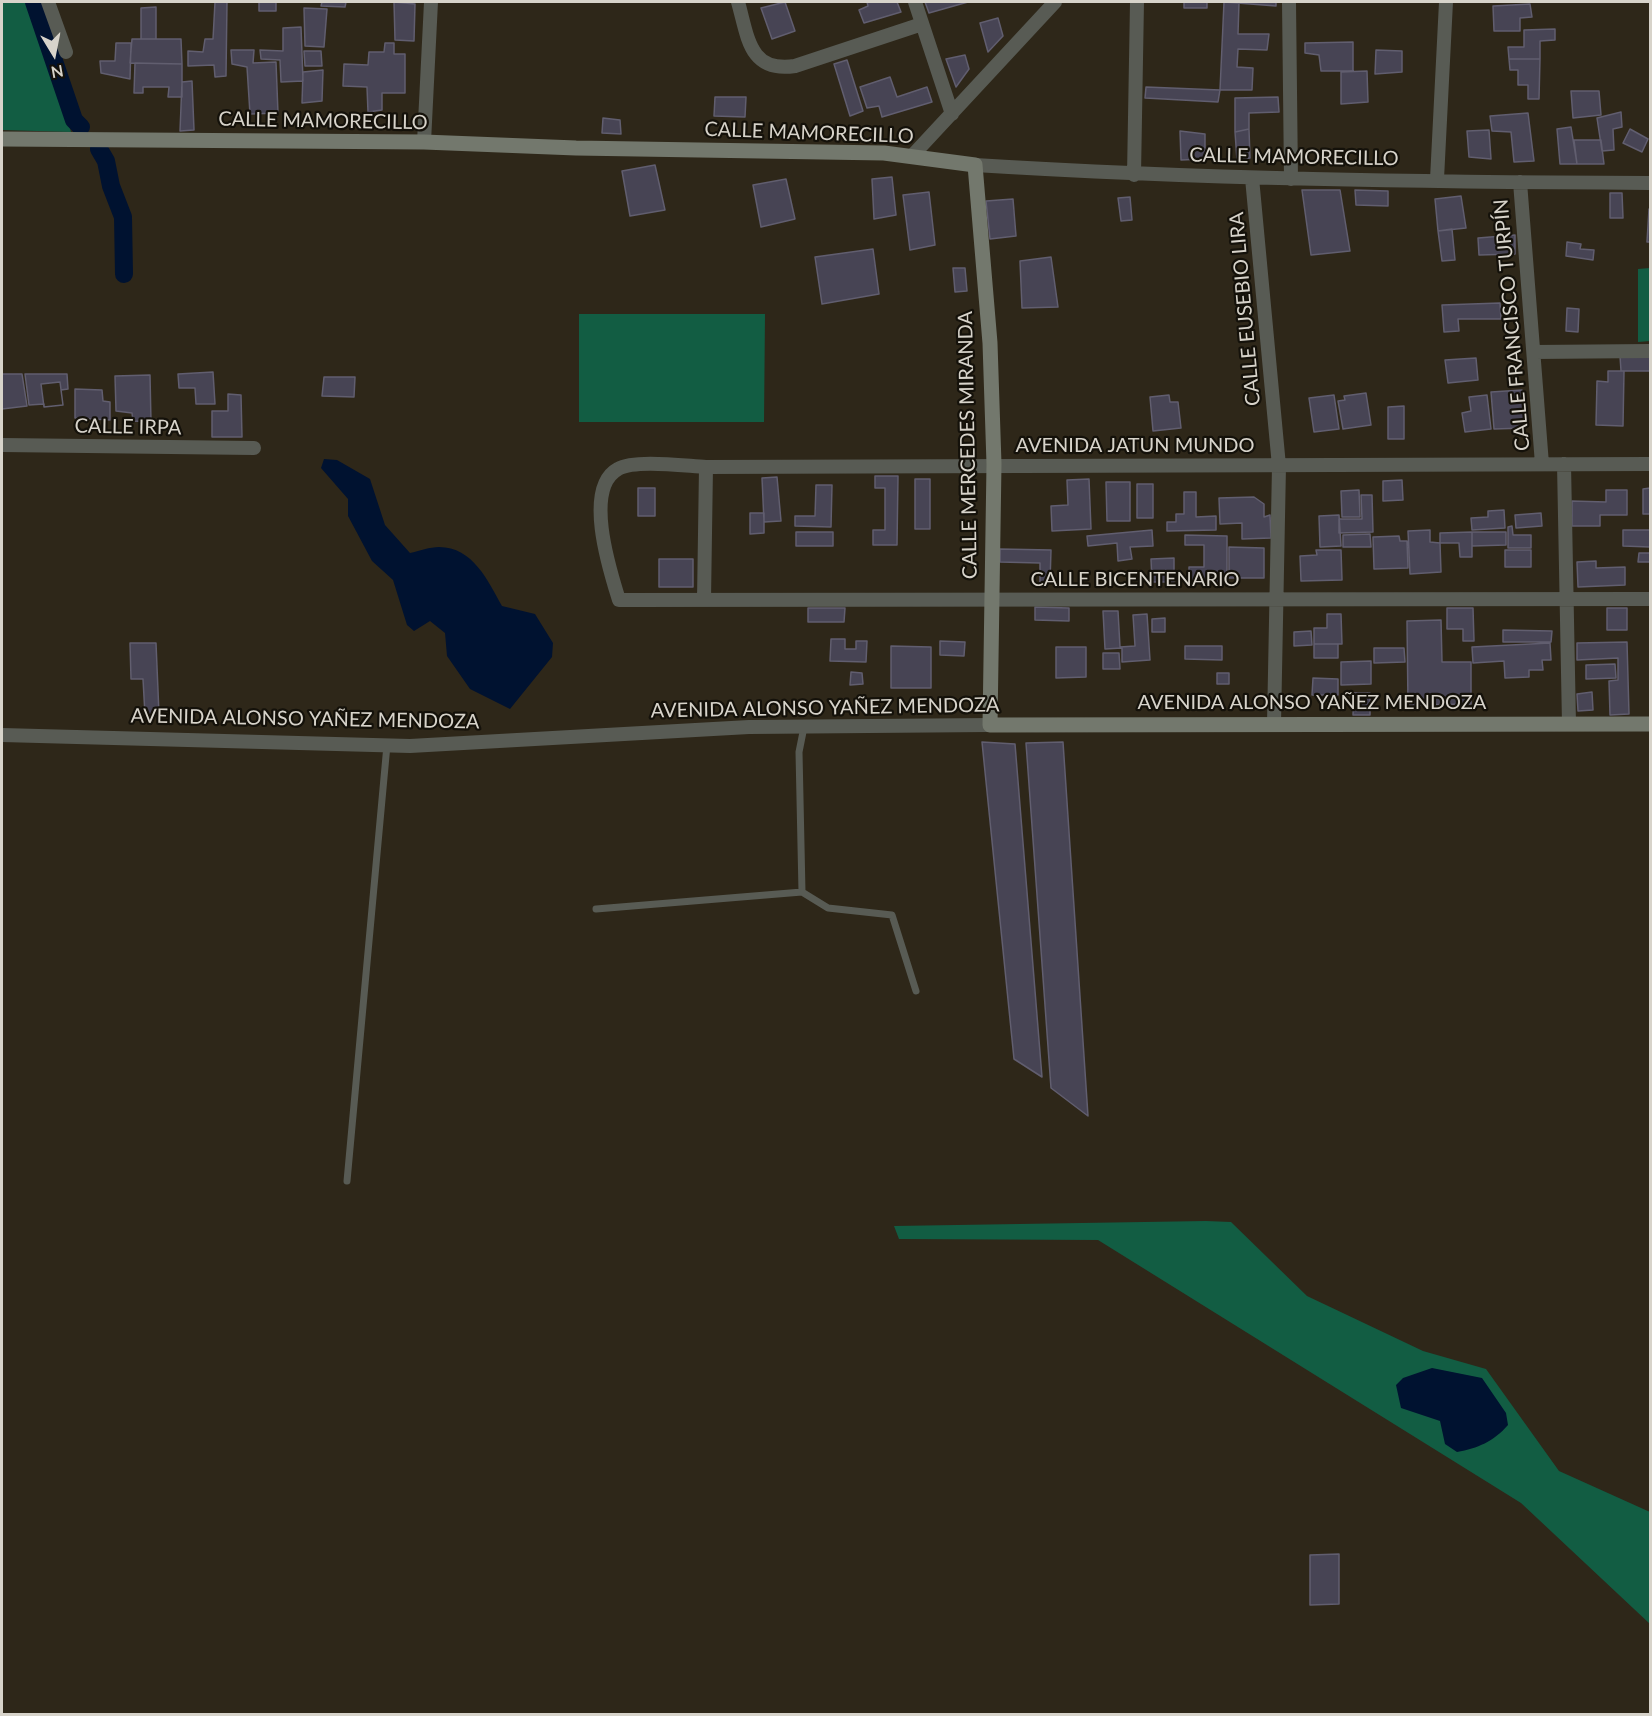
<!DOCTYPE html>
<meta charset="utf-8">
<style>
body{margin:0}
#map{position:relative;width:1652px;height:1716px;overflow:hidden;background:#2e2719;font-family:Lato,sans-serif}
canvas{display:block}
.frame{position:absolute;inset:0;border:3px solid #d7d3ca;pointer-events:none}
.north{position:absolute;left:24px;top:24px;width:60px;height:60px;-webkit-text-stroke:4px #14110a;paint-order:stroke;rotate:170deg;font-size:16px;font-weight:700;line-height:24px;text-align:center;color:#d7d3ca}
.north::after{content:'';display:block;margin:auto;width:21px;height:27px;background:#d7d3ca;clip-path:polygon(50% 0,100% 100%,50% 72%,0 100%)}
</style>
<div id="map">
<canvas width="1652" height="1716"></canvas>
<div class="frame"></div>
<div class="north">N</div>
</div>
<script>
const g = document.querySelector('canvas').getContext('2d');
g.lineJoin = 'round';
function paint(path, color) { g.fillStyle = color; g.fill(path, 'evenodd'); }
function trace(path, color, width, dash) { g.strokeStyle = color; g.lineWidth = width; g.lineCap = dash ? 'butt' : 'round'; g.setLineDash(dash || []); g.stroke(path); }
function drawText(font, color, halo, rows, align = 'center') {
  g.font = font + ' Lato,sans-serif'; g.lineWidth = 4.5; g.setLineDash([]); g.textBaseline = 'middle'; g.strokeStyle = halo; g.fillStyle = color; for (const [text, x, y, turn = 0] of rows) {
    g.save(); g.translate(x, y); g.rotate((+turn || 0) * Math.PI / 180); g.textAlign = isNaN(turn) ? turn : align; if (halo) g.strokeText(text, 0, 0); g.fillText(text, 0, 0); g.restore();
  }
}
paint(new Path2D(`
 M2,2H31L71,132L2,130Z
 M1650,268V341L1638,342V269Z
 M579,314H765L764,422H579Z
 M1206,1221L1231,1222L1307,1296L1423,1351L1486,1369L1559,1471L1650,1512V1624L1521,1503L1098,1240L899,1239L894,1226Z`), '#125d43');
paint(new Path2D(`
 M324,459L337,460L370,479L385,525L410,553C419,551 430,547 439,547C473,547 488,581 502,606L535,614L553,643L552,657L510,709L470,689L447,656L445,633L430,621L414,631L407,625L393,580L372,561L348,516V499L321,468Z
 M1432,1368L1482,1378L1506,1413L1508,1425C1493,1442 1478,1448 1457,1452L1445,1444L1440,1421L1401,1408L1396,1385L1403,1378Z`), '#001230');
trace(new Path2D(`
 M34,2L74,120L81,127
 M99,149L106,161L111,186L123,217L124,274`), '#001230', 18);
const building = new Path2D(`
 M215,2H227L226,76L215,77L214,65L188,66V51L203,52L205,39H213Z
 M259,2H276V11H259Z
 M322,2H346L345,7L321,6Z
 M394,2L415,4L414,41L395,40Z
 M785,2L795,31L772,39L761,8Z
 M867,2H897L901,12L864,23L859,10L868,6Z
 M925,2H968L929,13Z
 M1184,2H1207V8H1184Z
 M1224,2H1276V6Z
 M1224,2L1239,3L1238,34H1269L1267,50L1238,49L1237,67L1253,68L1252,90H1220Z
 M1530,4L1532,17L1520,18V31H1494L1493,6Z
 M156,7V39H141V8Z
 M304,8L327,9L324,47L305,46Z
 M998,18L1003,36L988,52L980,23Z
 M301,27L303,81L281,82L280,60L261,59L260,50L283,51V28Z
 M1555,29V40L1540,41V59H1509L1508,47H1524V30Z
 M132,39H181L182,64L130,63Z
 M1353,42V71H1321L1319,55L1305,53V43Z
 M116,43H131L130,79L101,73L100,61H115Z
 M385,43H394V54H405V93H382V110L368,112L367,87L343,86L344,64L368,65L369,52H384Z
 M231,50H254L253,63L276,62L278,113L250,114L247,67L232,64Z
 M1376,50L1402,51V72L1375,74Z
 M304,51H321L322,66H305Z
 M965,55L969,69L956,87L946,59Z
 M1509,59H1540L1539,99H1528V85H1518V70H1510Z
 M847,60L863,111L850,116L834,64Z
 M135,63L182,64V97H168L169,87H143V93H134Z
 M323,70L322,101L302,103L303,72Z
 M1367,71L1368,102L1341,104V72Z
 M890,77L897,97L927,87L932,102L882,117L879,106L867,108L860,87Z
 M192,81L194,130L180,131L182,82Z
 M1146,87L1220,90L1218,102L1145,98Z
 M1571,91H1599L1601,115L1573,118Z
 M715,97H746L745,117L714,116Z
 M1278,97L1279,112L1249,113V129L1235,132V98Z
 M1621,112L1622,127L1613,129L1614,150L1602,151L1597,118Z
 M1528,113L1534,161L1514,162L1511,132L1492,131L1490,116Z
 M603,118L620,120L621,134L602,133Z
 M1571,127L1577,164H1560L1557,129Z
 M1249,129L1250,158L1237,160L1235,132Z
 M1630,129L1648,139L1642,152L1623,143Z
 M1489,130L1491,159L1469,157L1467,131Z
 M1180,131L1205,134V159L1181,160Z
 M1574,140H1601L1604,164H1577Z
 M655,165L665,210L630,216L622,171Z
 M892,177L896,215L874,219L872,179Z
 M786,179L795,219L761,227L753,185Z
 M1302,190H1340L1350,251L1311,255Z
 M1355,190L1388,191V206L1356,205Z
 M929,192L935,245L910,250L903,195Z
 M1610,193H1622L1623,218H1610Z
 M1461,196L1466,228L1438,231L1435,199Z
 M1130,197L1132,220L1121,221L1118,198Z
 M1013,199L1016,236L990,239L986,201Z
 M1649,209H1650V242H1647Z
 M1452,229L1455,260L1442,261L1438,231Z
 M1515,235V254L1479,255L1478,238Z
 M1567,242L1581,244L1580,249L1594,250L1593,260L1566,256Z
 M873,249L879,294L822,304L815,257Z
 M1051,257L1058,307L1022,308L1020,261Z
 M953,268H965L967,291L955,292Z
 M1500,303L1501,319H1458L1459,331L1444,332L1442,305Z
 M1567,308L1579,309L1578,332L1566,331Z
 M1620,356H1650V371H1621Z
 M1476,358L1478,380L1448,383L1445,360Z
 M1608,371H1624L1623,426L1596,425L1597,381L1608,382Z
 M213,372L215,404H196L195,388H179L178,374Z
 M2,374H22L27,406L2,409Z
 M25,374H67L68,389L61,390L63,405L44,407V404L29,405Z
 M150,375L151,422L133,421L132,413L116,411L115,376Z
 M324,377H355L354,397L322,396Z
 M60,382L63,405L44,407L41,384Z
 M75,389L102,390L103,401L110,402V420L75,418Z
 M1522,390L1525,428L1494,429L1491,392Z
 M1366,393L1371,425L1343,429L1338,401L1345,400L1344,396Z
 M228,394L241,395L242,437H212V411H228Z
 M1169,395L1170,402H1178L1181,428L1153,431L1150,397Z
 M1334,395L1339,429L1314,432L1309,398Z
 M1487,395L1491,429L1465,432L1462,413L1471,411L1469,397Z
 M1404,406V439H1388V407Z
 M875,476H898L897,545H873V530H885V488H875Z
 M777,477L781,521L764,522L762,478Z
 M915,479H930V529H915Z
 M1089,479L1091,529L1052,531L1051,506L1068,505L1067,480Z
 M1402,480L1403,500L1383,501V481Z
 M1106,482H1130V521H1107Z
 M1137,484H1153V518H1137Z
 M816,485H832L831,527L795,526V516H815Z
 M638,488H655V516H638Z
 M1650,488V514H1643V489Z
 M1359,490L1360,517H1342L1341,491Z
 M1606,490H1627V515H1600V526H1572V501L1606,502Z
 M1184,492H1196V517L1216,516V530L1167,531V522H1176V514H1184Z
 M1361,495H1372L1373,532L1339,533V519H1362Z
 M1254,497L1264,504V517L1270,515L1271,538L1242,539V523L1220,524L1219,498Z
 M1504,510L1505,528L1472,530L1471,518L1488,517V511Z
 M750,513H764V533L750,534Z
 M1541,513L1542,526L1516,528L1515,515Z
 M1339,515L1341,546L1320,547L1319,516Z
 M1512,526L1513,535H1531V548H1508V527Z
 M1152,530L1153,546L1130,547L1132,559L1118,561L1117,543L1088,546L1087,536Z
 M1430,530V542L1440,543L1441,572L1410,574L1408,531Z
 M1623,530H1650V547L1623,546Z
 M796,532H833V546H796Z
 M1472,532V557H1460L1459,543H1440V533Z
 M1472,532H1506V545L1472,546Z
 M1370,534L1371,547H1343V535Z
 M1185,535L1227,536V583L1189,582V567H1204V545H1185Z
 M1399,536L1400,541H1407L1408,568L1374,569L1373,537Z
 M1229,547L1264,548V578H1229Z
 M1000,549L1051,550L1050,583H1040V563L1000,562Z
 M1316,550H1341L1342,580L1301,581L1300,556L1317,555Z
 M1505,550H1531V567H1505Z
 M1639,553H1650V562H1638Z
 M1174,558V582H1152L1151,559Z
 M659,559H693V587H659Z
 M1596,561V568L1625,567V585L1578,587L1577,562Z
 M1035,607L1069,608V621L1035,620Z
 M808,608H845L844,622H808Z
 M1447,608H1473L1474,641H1463V629H1447Z
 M1607,608H1627V630H1607Z
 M1103,611H1118L1120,647L1135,646L1133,615L1147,614L1150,660L1122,662V648L1105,649Z
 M1327,614H1341L1342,644H1314V628H1327Z
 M1165,618V632H1152V619Z
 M1441,620L1442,662H1471V704L1408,705L1407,621Z
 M1503,630L1552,631L1551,642H1503Z
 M1311,631L1312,645L1294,646V632Z
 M831,639H845V649H856V641H867L866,662L830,661Z
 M940,641L965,642L964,656L940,655Z
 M1627,642L1629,714L1610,715L1609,681L1618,680V658L1577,660V643Z
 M130,643H156L159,714L145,715L143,679H131Z
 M1550,643L1551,660H1542L1543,670H1529V677L1505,678L1504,661L1473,663L1472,647Z
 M1314,644H1338V658H1314Z
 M891,646L931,647V688H891Z
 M1185,646H1222V660L1185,659Z
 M1056,647H1086V677L1056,678Z
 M1374,648H1404L1405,662L1374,663Z
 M1103,653H1119L1120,669H1103Z
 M1371,661V684L1341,685V662Z
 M1615,664L1616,678L1586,679V665Z
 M851,672L862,673L863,684L850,685Z
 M1217,673H1229V684H1217Z
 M1313,678L1338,679V695H1312Z
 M1592,692L1593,710L1578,711L1577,694Z
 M1354,693H1370V715H1353Z
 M982,742L1015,744L1042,1077L1014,1059Z
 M1063,742L1088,1116L1051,1088L1026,743Z
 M1339,1554V1604L1310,1605V1555Z`);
paint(building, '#474454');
trace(building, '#615e6f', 1.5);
trace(new Path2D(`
 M802,892L799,752L804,727
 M596,909L802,892L828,908L892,915L916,991
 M347,1181L387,745`), '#585b54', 7);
trace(new Path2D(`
 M48,2L66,52
 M738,2C748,37 749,73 795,66L922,24
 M915,2L952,114
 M1289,2L1291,179
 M424,142L431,2
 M912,156L1055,2
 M975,165C1200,179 1425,182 1650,183
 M1134,175L1137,2
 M1252,178L1279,466L1274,724
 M1437,179L1446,2
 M1520,182L1542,464
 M1534,352L1650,351
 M2,445L254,448
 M1564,464L1569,724
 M1650,464L706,467C685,466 635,459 618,469C583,488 610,571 619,600L1650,599
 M704,600L706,467
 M2,735L410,746L749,727L990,725`), '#585b54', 14);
trace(new Path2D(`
 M2,139L424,142L576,148L884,153L975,165L990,343L994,464L990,725L1650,724`), '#73786d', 15);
drawText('20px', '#d7d3ca', '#14110a', [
 ["CALLE MAMORECILLO",323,121,1],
 ["CALLE MAMORECILLO",809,133,2],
 ["CALLE MAMORECILLO",1294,157,1],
 ["CALLE EUSEBIO LIRA",1245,309,-95],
 ["CALLE FRANCISCO TURPÍN",1512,325,-95],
 ["CALLE IRPA",128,427,1],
 ["CALLE MERCEDES MIRANDA",968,445,-91],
 ["AVENIDA JATUN MUNDO",1135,446],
 ["CALLE BICENTENARIO",1135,580],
 ["AVENIDA ALONSO YAÑEZ MENDOZA",1312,703],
 ["AVENIDA ALONSO YAÑEZ MENDOZA",825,708,-1],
 ["AVENIDA ALONSO YAÑEZ MENDOZA",305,719,1]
]);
</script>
